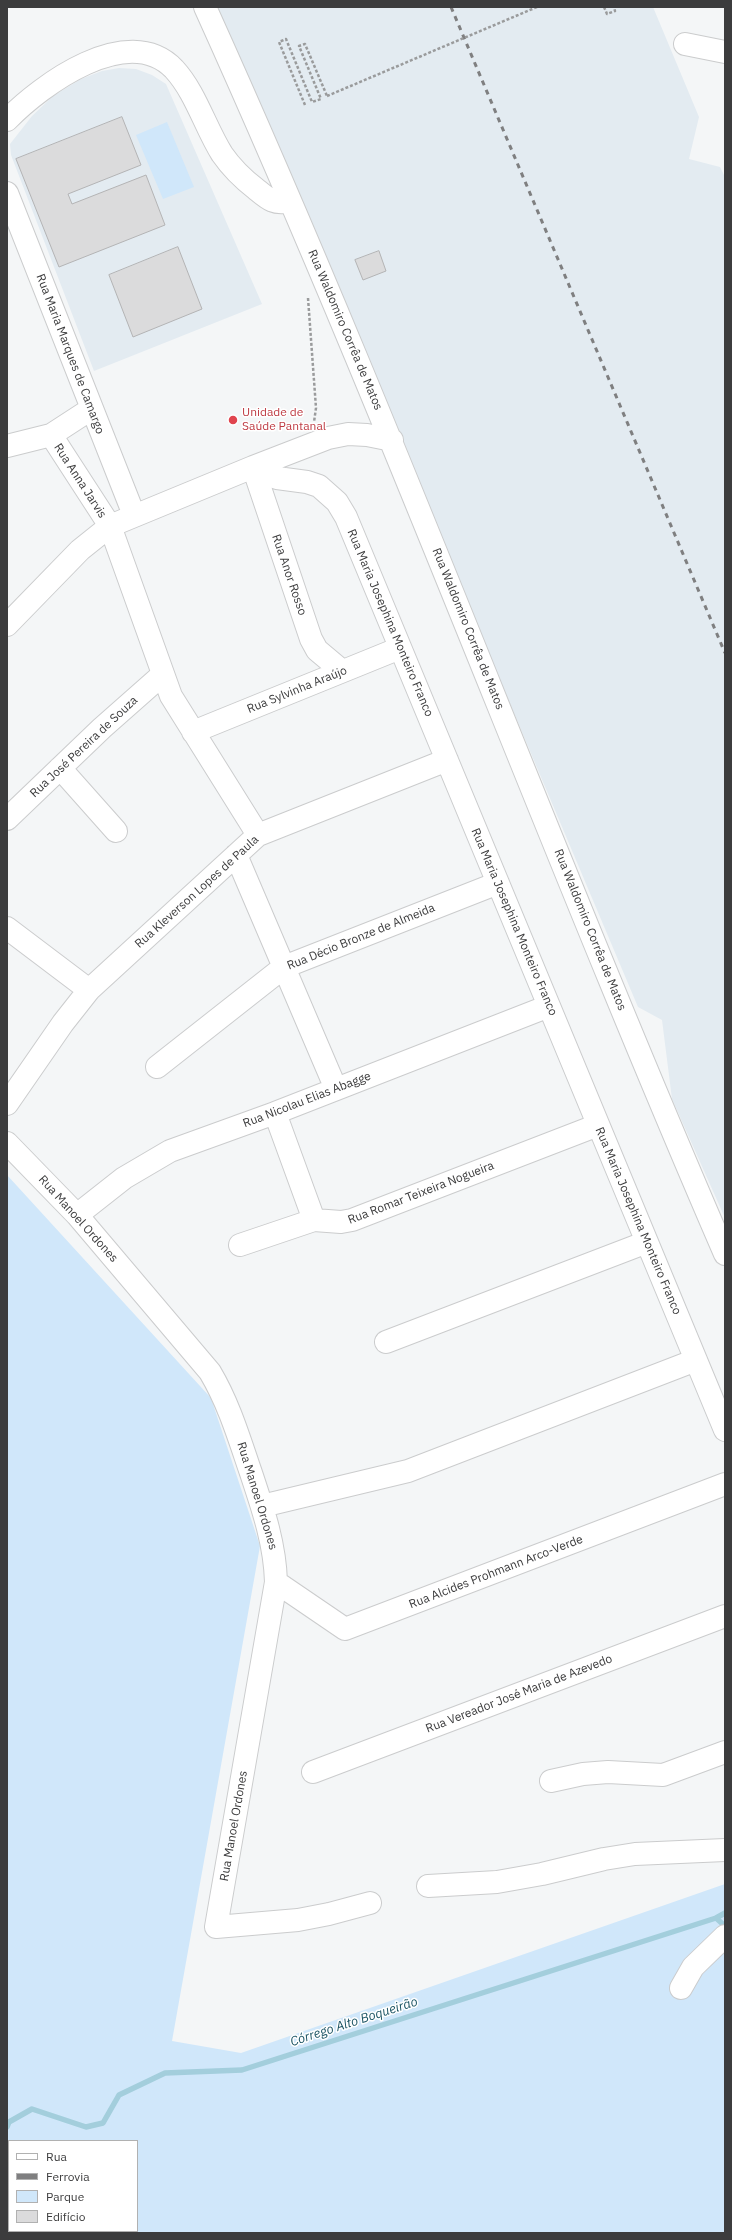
<!DOCTYPE html>
<meta charset="utf-8">
<style>
body{margin:0}
#map{position:relative;width:732px;height:2240px;overflow:hidden;background:#f4f6f7;font-family:"IBM Plex Sans",sans-serif}
canvas{display:block}
.frame{position:absolute;inset:0;border:8px solid #3c3c3d;pointer-events:none}
.legend{position:absolute;left:8px;top:2140px;width:130px;height:92px;box-sizing:border-box;background:#fff;border:1px solid #b1b1b1;margin:0;padding:5px 7px;list-style:none;font-size:12px;color:#3c3c3d}
.legend li{display:flex;align-items:center;gap:8px;height:20px}
.legend b{width:20px;border:1px solid #b1b1b1}
</style>
<div id="map">
<canvas width="732" height="2240"></canvas>
<div class="frame"></div>
<ul class="legend">
<li><b style="height:5px;background:#fff"></b>Rua</li>
<li><b style="height:5px;background:#7f7f80"></b>Ferrovia</li>
<li><b style="height:11px;background:#d0e7fa"></b>Parque</li>
<li><b style="height:11px;background:#dbdbdc"></b>Edifício</li>
</ul>
</div>
<script>
const g = document.querySelector('canvas').getContext('2d');
g.lineJoin = 'round';
function paint(path, color) { g.fillStyle = color; g.fill(path, 'evenodd'); }
function trace(path, color, width, dash) { g.strokeStyle = color; g.lineWidth = width; g.lineCap = dash ? 'butt' : 'round'; g.setLineDash(dash || []); g.stroke(path); }
function drawText(font, color, halo, rows, align = 'center') {
  g.font = font + ' "IBM Plex Sans",sans-serif'; g.lineWidth = 3; g.setLineDash([]); g.textBaseline = 'middle'; g.strokeStyle = halo; g.fillStyle = color; for (const [text, x, y, turn = 0] of rows) {
    g.save(); g.translate(x, y); g.rotate((+turn || 0) * Math.PI / 180); g.textAlign = isNaN(turn) ? turn : align; if (halo) g.strokeText(text, 0, 0); g.fillText(text, 0, 0); g.restore();
  }
}
paint(new Path2D(`
 M216,7H653L699,117L689,159L720,167L725,177V1218L672,1099L662,1020L638,1007Z
 M119,68L136,69L152,75L166,84L262,304L94,371L11,155L10,144L32,116L53,96L81,79L102,71Z`), '#e3ebf1');
paint(new Path2D(`
 M167,122L194,187L163,199L136,135Z
 M7,1175L211,1398L260,1546L172,2041L241,2053L725,1884V2233H7ZM9,2141H137V2231H9Z`), '#d0e7fa');
trace(new Path2D(`
 M716,1918L725,1926
 M7,2127L9,2122L32,2109L86,2127L103,2123L119,2095L165,2073L242,2070L716,1918L725,1913
 M7,2220L9,2222
 M16,2231L18,2233`), '#a3cedc', 5.5);
const building = new Path2D(`
 M122,117L141,165L68,194L72,204L146,175L165,225L59,267L16,159Z
 M178,247L202,309L133,337L109,275Z
 M379,251L386,271L363,280L355,260Z`);
paint(building, '#dbdbdc');
trace(building, '#b4b4b5', 1);
const minor = new Path2D(`
 M205,7C391,418 546,841 725,1254
 M685,44L725,52
 M7,120C41,85 128,21 174,69C196,93 205,127 222,154C231,167 243,179 256,189C268,199 274,205 290,201
 M7,193L134,515
 M51,435L110,526L171,696L258,835
 M7,446L51,435L91,409
 M253,467L277,478L307,482L319,486L337,502L346,517L725,1430
 M253,467L311,639L317,650L342,671
 M7,625L80,550L110,526L253,467L328,438L348,434L367,435L392,440
 M193,732L400,648
 M60,768L116,831
 M7,819L102,728L162,675
 M236,855L336,1089
 M7,928L89,990
 M157,1067L284,967L498,883
 M7,1104L63,1023L89,990L258,835L447,760
 M275,1113L314,1220
 M7,1143L77,1215L210,1372C229,1404 239,1438 251,1473C263,1509 275,1544 276,1582L216,1927L298,1920L329,1914L370,1903
 M77,1215L124,1178L170,1151L275,1113L549,1006
 M240,1245L314,1220L341,1222L352,1220L598,1125
 M386,1342L647,1242
 M262,1506L408,1471L696,1360
 M276,1582L345,1629L725,1484
 M313,1772L725,1616
 M551,1781L583,1774L608,1772L663,1775L725,1752
 M428,1886L497,1882L542,1874L604,1859L635,1854L725,1850
 M681,1988L693,1967L725,1936`);
trace(minor, '#cbcccd', 24);
trace(new Path2D(`
 M604,7L607,14L615,11L614,7
 M305,105L279,42L286,39L312,102L321,99L299,46L305,44L327,96
 M308,298L316,408L314,422`), '#9a9b9c', 2.5, [3, 2]);
trace(minor, '#fff', 22);
trace(new Path2D(`
 M451,7L725,653`), '#7f7f80', 3, [5, 5]);
trace(new Path2D(`
 M327,96L537,7`), '#9a9b9c', 2.5, [3, 2]);
for (const [x, y, r, color] of [
 [233,420,5,"#e0444e"]
]) { const dot = new Path2D(); dot.arc(x, y, r, 0, 2 * Math.PI); g.fillStyle = color; g.fill(dot); trace(dot, '#fff', 1.5); }
drawText('12px', '#3c3c3d', '#fff', [
 ["Rua Waldomiro Corrêa de Matos",345,330,67],
 ["Rua Maria Marques de Camargo",70,354,69],
 ["Rua Anna Jarvis",80,481,57],
 ["Rua Anor Rosso",289,575,71],
 ["Rua Maria Josephina Monteiro Franco",390,623,67],
 ["Rua Waldomiro Corrêa de Matos",468,629,68],
 ["Rua Sylvinha Araújo",297,690,-22],
 ["Rua José Pereira de Souza",84,747,-43],
 ["Rua Kleverson Lopes de Paula",197,892,-42],
 ["Rua Maria Josephina Monteiro Franco",514,922,67],
 ["Rua Waldomiro Corrêa de Matos",590,930,68],
 ["Rua Décio Bronze de Almeida",361,937,-22],
 ["Rua Nicolau Elias Abagge",307,1100,-21],
 ["Rua Romar Teixeira Nogueira",421,1193,-21],
 ["Rua Manoel Ordones",78,1219,48],
 ["Rua Maria Josephina Monteiro Franco",638,1221,67],
 ["Rua Manoel Ordones",257,1496,73],
 ["Rua Alcides Prohmann Arco-Verde",496,1572,-21],
 ["Rua Vereador José Maria de Azevedo",519,1694,-21],
 ["Rua Manoel Ordones",234,1826,-80]
]);
drawText('12px', '#be3a42', '#fff', [
 ["Unidade de",242,413],
 ["Saúde Pantanal",242,427]
], 'left');
drawText('italic 13px', '#1a5363', '#fff', [
 ["Córrego Alto Boqueirão",354,2022,-18]
]);
</script>
